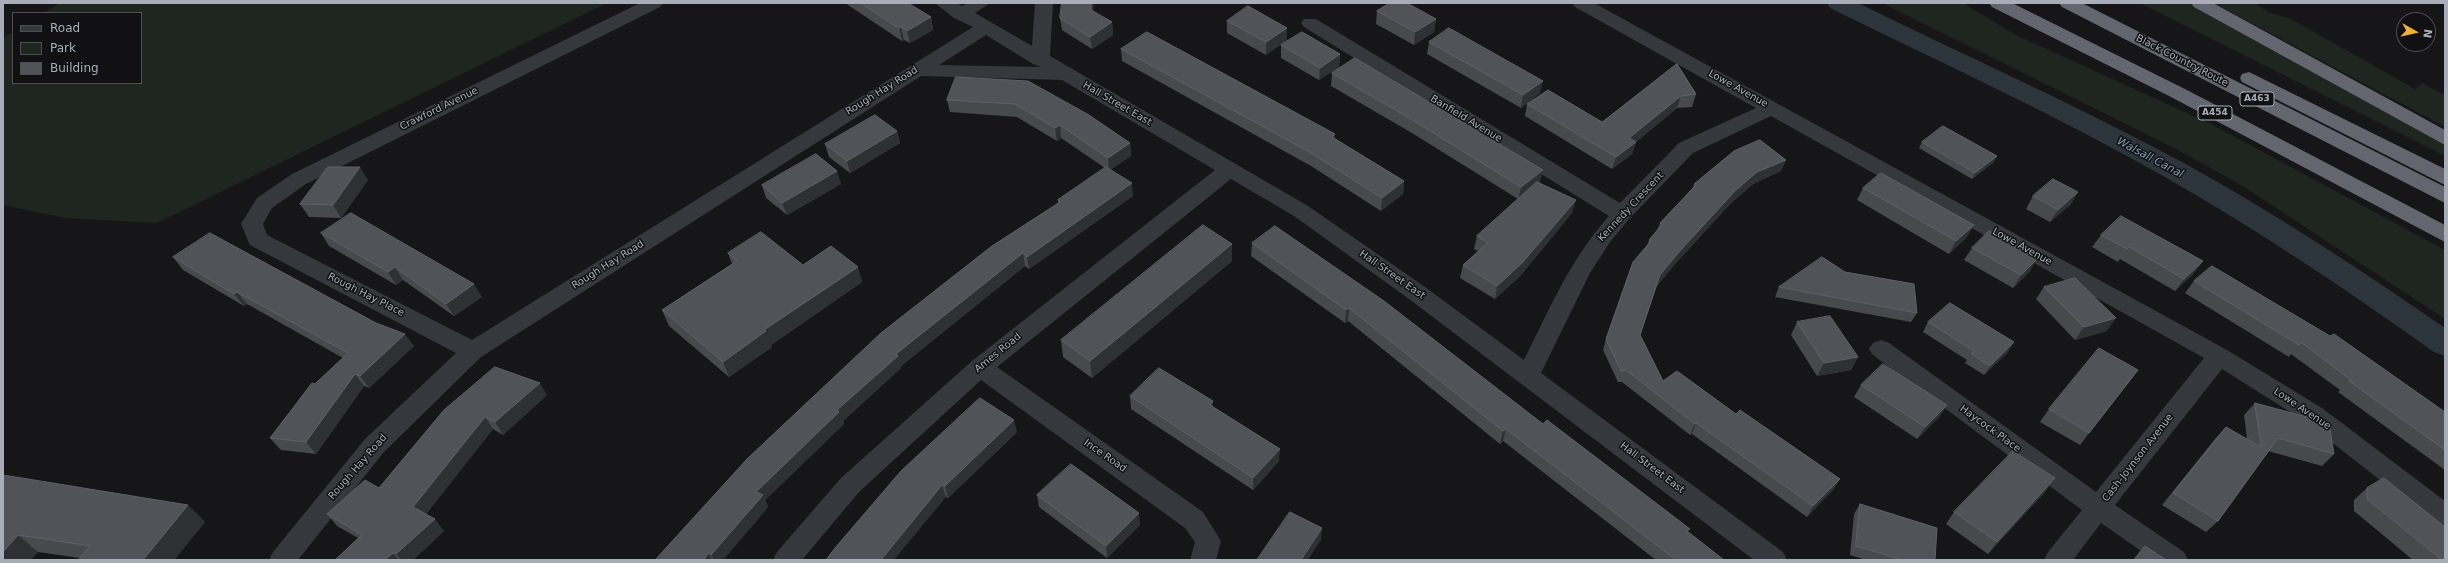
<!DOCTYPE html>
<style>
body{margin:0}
#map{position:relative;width:2448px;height:563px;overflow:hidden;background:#161618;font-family:"DejaVu Sans",sans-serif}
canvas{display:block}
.frame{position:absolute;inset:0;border:4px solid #a8adb8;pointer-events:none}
.legend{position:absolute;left:12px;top:12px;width:130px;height:72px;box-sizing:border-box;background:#111113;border:1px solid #4d4f55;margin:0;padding:5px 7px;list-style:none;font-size:12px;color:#a8adb8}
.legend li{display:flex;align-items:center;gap:8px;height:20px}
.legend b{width:20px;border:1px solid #4d4f55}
.north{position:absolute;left:2396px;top:12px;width:40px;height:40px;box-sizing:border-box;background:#111113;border:1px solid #4d4f55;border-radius:50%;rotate:98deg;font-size:11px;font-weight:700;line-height:16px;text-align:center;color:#a8adb8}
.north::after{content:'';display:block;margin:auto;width:14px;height:18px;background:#f2b134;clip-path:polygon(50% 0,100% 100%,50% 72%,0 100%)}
</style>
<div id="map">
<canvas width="2448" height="563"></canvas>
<div class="frame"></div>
<ul class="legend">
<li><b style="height:5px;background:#37383d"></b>Road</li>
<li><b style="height:11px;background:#1e261f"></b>Park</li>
<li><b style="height:11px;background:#525359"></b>Building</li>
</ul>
<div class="north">N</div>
</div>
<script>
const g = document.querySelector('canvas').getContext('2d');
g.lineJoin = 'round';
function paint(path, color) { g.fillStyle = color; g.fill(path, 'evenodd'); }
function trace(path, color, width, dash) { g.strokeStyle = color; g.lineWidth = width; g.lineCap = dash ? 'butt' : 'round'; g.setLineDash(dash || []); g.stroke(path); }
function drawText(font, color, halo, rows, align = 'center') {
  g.font = font + ' "DejaVu Sans",sans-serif'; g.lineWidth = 3; g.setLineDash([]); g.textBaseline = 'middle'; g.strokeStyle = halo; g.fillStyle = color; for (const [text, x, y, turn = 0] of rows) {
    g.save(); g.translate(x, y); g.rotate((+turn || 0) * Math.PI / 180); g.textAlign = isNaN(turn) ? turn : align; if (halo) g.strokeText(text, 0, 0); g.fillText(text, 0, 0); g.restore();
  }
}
paint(new Path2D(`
 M60,3H607L157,223L65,218L3,205V38L13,32V83H141V13H44Z
 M1882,3H1963L2016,35L2211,124L2445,250V319L2238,183L2174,148Z
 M2140,3H2192L2445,144V156Z
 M2214,3H2254L2269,12L2291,19L2415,89L2422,83L2445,95V127Z`), '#1e261f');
paint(new Path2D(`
 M1827,3H1858C1966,56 2076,105 2182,162C2273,212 2360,269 2445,328V356L2434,352C2347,290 2258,230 2165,177C2056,115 1942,63 1830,8Z`), '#2c353c');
paint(new Path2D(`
 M640,3H663L660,7L306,184L272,208L263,224L267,235L472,340L973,27L954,18L935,3H957L962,6L967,3H990L975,13L1032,46L1035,3H1053L1050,56L1308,206L1425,287L1524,360C1549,310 1571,258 1609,216L1304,27L1301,23L1304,19H1316L1620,203L1679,143L1756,108L1575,7L1572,3H1594L2227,350L2322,408L2445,501V527L2436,524L2306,422L2222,369L2115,505L2184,552L2188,560H2154L2101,523L2073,560H2044L2048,552L2082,510L1873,355L1869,349L1873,343L1881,340L1889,343L2096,492L2204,358L1771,116L1693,153L1629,219L1610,242L1590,273L1541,373L1783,552L1787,560H1754L1409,299L1294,216L1231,179L997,367L1203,512L1221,541L1216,560H1190L1195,542L1185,528L981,380L859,492L802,560H773L777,552L841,478L972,361L1215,170L1062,80L921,76L481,357L383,453L298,560H269L273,552L365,439L456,353L250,245L241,224L257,198L292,174ZM986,35L1033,64L1041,67L939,65Z`), '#37383d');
paint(new Path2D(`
 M1989,3H2012L2185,89L2445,225V242L2171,97L1992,7Z
 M2059,3H2082L2445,187V203L2062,7Z
 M2191,3H2213L2445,130V145L2194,7Z
 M2249,72L2445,169V185L2242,82L2240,78L2242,74Z`), '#63666e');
paint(new Path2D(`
 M845,3H908L931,17L933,30L910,43L904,40L902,41Z
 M1377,11L1436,19L1434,32L1414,45L1376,24Z
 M1093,12L1112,22L1113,35L1092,49L1062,30L1060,18Z
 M1227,21L1287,28V40L1266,55L1227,33Z
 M1429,42L1540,93L1521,108L1427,54Z
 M1281,45L1340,54L1339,67L1319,80L1281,58Z
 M1121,49L1335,134V139L1404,181L1403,194L1381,211L1311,166L1122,61Z
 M1677,64L1696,94L1692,107L1677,108L1636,142L1632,154L1612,169L1525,116L1527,104L1602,122Z
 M1332,73L1540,182L1539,183L1572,213L1520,276L1495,299L1460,278L1463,265L1478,251L1474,249L1477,236L1518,199L1412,133L1331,86Z
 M956,77L1130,143L1131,156L1111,169L1133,196L1029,269L1025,266L901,366V368L843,421L844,424L765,500L768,507L723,560H655L1058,203V200L1105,168L1061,138L1057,141L1017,117L950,112L947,100Z
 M897,131L900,143L850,173L829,157L825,144Z
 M1922,142L1997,156L1993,163L1972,179L1919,148Z
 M1786,160L1781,171L1753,184L1731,203L1675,264L1656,287L1640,335L1663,381L1736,414L1840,479L1833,490L1807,517L1692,434L1690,435L1622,382H1618L1603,350L1606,339L1647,246L1649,240L1657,230L1660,223L1692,189L1694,184Z
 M368,180L341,218L309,217L300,204Z
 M841,184L787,215L766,198L762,185Z
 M1863,188L1974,225L1966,238L1949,254L1857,200Z
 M2078,192L2070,205L2050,222L2026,209L2033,196Z
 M321,233L482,297L454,316L403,280L396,285L329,246Z
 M2101,235L2203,261L2193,274L2175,291L2120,259L2118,262L2092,247Z
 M1252,243L1543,424L1688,532L1724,560H1656L1503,441L1500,444L1348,321L1345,323L1251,256Z
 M1232,244V261L1092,378L1063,357L1061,340Z
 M1972,248L2030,271L2013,288L1964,260Z
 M728,253L803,265L862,282L771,345L772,347L729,377L669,326L662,310L732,264Z
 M173,257L414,346L369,388L364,386L316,454L281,450L270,438L315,384L343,358L247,304L244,306L183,270Z
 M1845,272L1917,313L1911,322L1775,297L1779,287Z
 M2194,281L2445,412V470L2338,392L2340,390L2291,354L2289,357L2185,293Z
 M2044,287L2107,331L2075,340L2036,299Z
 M1797,322L1858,357L1851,370L1817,376L1791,335Z
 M1928,322L2008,352L1984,375L1965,363L1967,360L1923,332Z
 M2138,370L2080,445L2040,422L2049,409Z
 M1861,385L1947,405L1939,417L1917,439L1854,397Z
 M547,395L503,435L493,429L426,514L444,531L413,560H335L358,538L337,526L327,514L379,488L444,410Z
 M1130,396L1213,401V407L1279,461L1253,490L1131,409Z
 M2255,403L2334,454L2322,466L2268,451L2218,521L2206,532L2162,505L2215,439L2226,427L2247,439L2244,415Z
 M1017,432L948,498L946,497L835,548Z
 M3,475L205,522L174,560H78L80,558L38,552L30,560H3Z
 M2367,488L2445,560H2413L2354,511V500Z
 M2046,491L1988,554L1946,524L1954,512Z
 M1037,495L1140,525L1107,558L1039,507Z
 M1860,504L1935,560H1866L1850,555L1854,514Z`), '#47494d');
paint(new Path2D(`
 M1091,3H1094L1092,23L1091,10Z
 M931,17L933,30L910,43L907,31Z
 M1436,19L1434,32L1414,45L1415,32Z
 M1112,22L1113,35L1092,49L1090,37Z
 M901,27L904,40L902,41L899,28Z
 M1287,28V40L1266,55V42Z
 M1340,54L1339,67L1319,80L1320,68Z
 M1543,81L1540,93L1521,108L1523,95Z
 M1681,96L1677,108L1636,142L1632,154L1612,169L1616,157L1629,138Z
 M1060,125L1061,138L1057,141L1055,128Z
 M897,131L900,143L850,173L847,161Z
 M1335,134L1334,147L1332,137Z
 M1130,143L1131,156L1109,171L1108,158Z
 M1997,156L1993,163L1972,179L1975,173Z
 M1786,160L1781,171L1753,184L1731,203L1675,264L1656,287L1660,275L1679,252L1735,191L1757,172Z
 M360,167L368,180L341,218L333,205Z
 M1543,170L1540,182L1518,200L1521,187Z
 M837,171L841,184L787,215L782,203Z
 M1404,181L1403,194L1381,211L1382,198Z
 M1132,183L1133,196L1029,269L1027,257Z
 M2078,192L2070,205L2050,222L2058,210Z
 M1576,200L1572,213L1520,276L1495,299L1497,286Z
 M1974,225L1966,238L1949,254L1956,241Z
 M1232,244V261L1092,378L1090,361Z
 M1023,253L1025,266L901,366V368L843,421L844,424L765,500L768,507L723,560H714L711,555L756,492L837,410L896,354Z
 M2038,258L2030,271L2013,288L2021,275Z
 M2203,261L2193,274L2175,291L2184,279Z
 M395,267L403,280L396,285L388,272Z
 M858,267L862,282L771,345L772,347L729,377L723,362L764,330Z
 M474,284L482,297L454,316L446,304Z
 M237,292L247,304L244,306L234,294Z
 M1349,308L1348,321L1345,323L1346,310Z
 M2116,318L2107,331L2075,340L2084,327Z
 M405,334L414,346L369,388L360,376Z
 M2014,342L2008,352L1984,375L1990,366Z
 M1858,357L1851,370L1817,376L1824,363Z
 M355,374L364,386L316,454L306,442Z
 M540,383L547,395L503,435L495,422Z
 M1213,401V414L1210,405Z
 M1947,405L1939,417L1917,439L1925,427Z
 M485,417L493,429L422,519L413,507Z
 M1014,420L1017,432L948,498L945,486Z
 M1696,423L1692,434L1690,435L1695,424Z
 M1506,429L1503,441L1500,444L1503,431Z
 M1280,449L1279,461L1253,490V478Z
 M2055,478L2046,491L1988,554L1997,542Z
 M1840,479L1833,490L1807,517L1813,506Z
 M942,485L946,497L894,560H881Z
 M188,505L205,522L174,560H143Z
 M1139,513L1140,525L1107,558L1106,546Z
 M435,519L444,531L413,560H401L396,554Z
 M1322,528L1321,540L1308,560H1301Z
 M18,535L38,552L30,560H3V552Z
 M393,553L399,560H385Z
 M709,553L712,560H703Z`), '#2f3033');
const building = new Path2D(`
 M861,3H908L931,17L907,31L901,27L899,28Z
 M1062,3H1091V10L1112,22L1090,37L1060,18Z
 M1390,3H1407L1436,19L1415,32L1377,11Z
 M1248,6L1287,28L1266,42L1227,21Z
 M1449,28L1543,81L1523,95L1429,42Z
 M1147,32L1335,134L1332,137L1404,181L1382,198L1311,153L1121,49Z
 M1302,32L1340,54L1320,68L1281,45Z
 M1355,58L1543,170L1521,187L1414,121L1332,73Z
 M1677,64L1696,94L1681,96L1629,138L1636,142L1616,157L1527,104L1548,90L1602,122Z
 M956,77L1028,81L1089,115L1130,143L1108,158L1060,125L1055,128L1015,104L947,100Z
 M875,115L897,131L847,161L825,144Z
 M1943,126L1997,156L1975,173L1922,142Z
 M1760,140L1786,160L1757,172L1735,191L1679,252L1660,275L1640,335L1663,381L1677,371L1736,414L1740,410L1840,479L1813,506L1696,423L1695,424L1626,370L1621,371L1606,339L1633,262L1651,241L1649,240L1662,225L1660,223L1696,185L1694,184L1734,151Z
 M816,154L837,171L782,203L762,185Z
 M328,167H360L333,205L300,204Z
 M1106,167L1132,183L1027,257L1023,253L896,354L898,356L837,410L839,412L756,492L763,495L711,555L709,553L703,560H655L748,458L881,333L992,246L1060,202L1058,200Z
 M1881,173L1974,225L1956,241L1863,188Z
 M2053,179L2078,192L2058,210L2033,196Z
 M1537,182L1576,200L1522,263L1497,286L1463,265L1488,243L1477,236Z
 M351,213L474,284L446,304L395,267L388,272L321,233Z
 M2121,216L2203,261L2184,279L2129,247L2127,249L2101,235Z
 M1203,225L1232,244L1090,361L1061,340Z
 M1275,226L1384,301L1543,424L1547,420L1690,529L1687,531L1724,560H1676L1506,429L1503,431L1349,308L1346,310L1252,243Z
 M1989,231L2038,258L2021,275L1972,248Z
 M761,232L803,265L831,246L858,267L764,330L766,331L723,362L662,310L737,261L728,253Z
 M210,233L376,323L405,334L360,376L355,374L306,442L270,438L312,383L315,384L348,353L237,292L234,294L173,257Z
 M1822,257L1845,272L1914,284L1917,313L1779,287Z
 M2212,266L2330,336L2334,334L2445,412V450L2349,381L2351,380L2302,343L2299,345L2194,281Z
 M2075,278L2116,318L2084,327L2044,287Z
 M1950,303L2014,342L1990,366L1971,354L1974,351L1928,322Z
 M1830,316L1858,357L1824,363L1797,322Z
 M2099,348L2138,370L2089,433L2049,409Z
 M1883,364L1947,405L1925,427L1861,385Z
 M495,367L540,383L495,422L485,417L413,507L435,519L396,554L393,553L385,560H335L362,535L327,514L365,480L379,488L444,410Z
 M1159,368L1213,401L1210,405L1280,449L1253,478L1130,396Z
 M980,398L1014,420L945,486L942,485L881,560H826L835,548L901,471Z
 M2255,403L2329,423L2334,454L2278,438L2218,521L2173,493L2226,427L2261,447Z
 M2013,451L2055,478L1997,542L1954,512Z
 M1071,464L1139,513L1106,546L1037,495Z
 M3,475L188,505L143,560H78L90,546L18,535L3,552Z
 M2384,478L2445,527V560H2442L2367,499V488Z
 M1860,504L1937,528L1935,560H1903L1856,546Z
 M1290,512L1322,528L1301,560H1257Z
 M2145,546L2166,560H2134Z`);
paint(building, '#525359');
trace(building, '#5f6168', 1);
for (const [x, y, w] of [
 [2257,99,34],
 [2215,113,34]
]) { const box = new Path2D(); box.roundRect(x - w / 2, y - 7, w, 14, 3); g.fillStyle = '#111113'; g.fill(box); trace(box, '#a8adb8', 1); }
drawText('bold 9px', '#a8adb8', null, [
 ["A463",2257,99],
 ["A454",2215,113]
]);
drawText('10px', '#a8adb8', '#111113', [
 ["Black Country Route",2182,61,27],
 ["Lowe Avenue",1738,89,29],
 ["Rough Hay Road",882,91,-32],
 ["Hall Street East",1117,104,30],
 ["Crawford Avenue",439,109,-26],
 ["Banfield Avenue",1466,119,31],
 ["Kennedy Crescent",1631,207,-47],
 ["Lowe Avenue",2022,247,29],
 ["Rough Hay Road",608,265,-32],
 ["Hall Street East",1392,275,35],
 ["Rough Hay Place",366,295,27],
 ["Ames Road",998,353,-39],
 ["Lowe Avenue",2302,409,34],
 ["Haycock Place",1990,429,36],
 ["Ince Road",1105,456,35],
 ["Cash-Joynson Avenue",2138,458,-52],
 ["Rough Hay Road",358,467,-49],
 ["Hall Street East",1652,468,37]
]);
drawText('italic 11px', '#7f9bb3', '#111113', [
 ["Walsall Canal",2150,158,28]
]);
</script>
